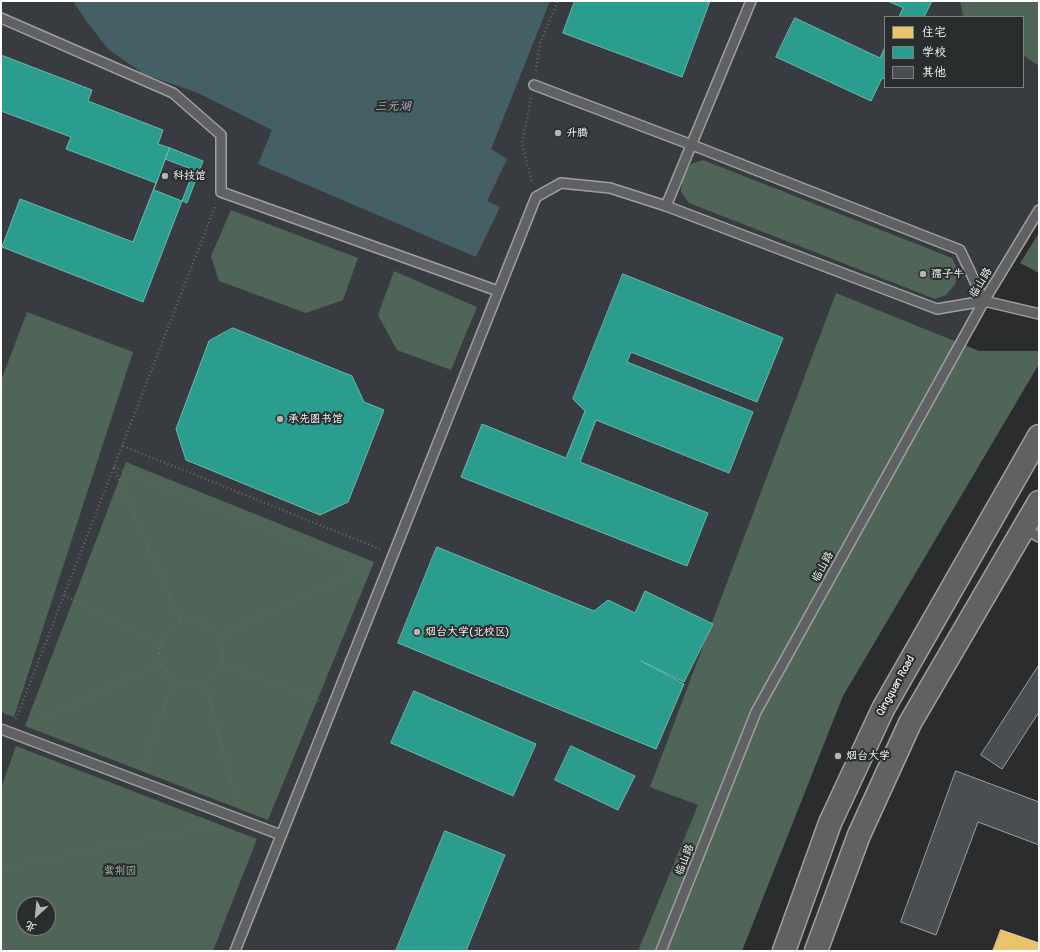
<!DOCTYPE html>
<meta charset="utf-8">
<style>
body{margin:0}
#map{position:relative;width:1040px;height:952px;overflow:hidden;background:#2b2c2d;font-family:Pangolin,"LXGW WenKai TC",sans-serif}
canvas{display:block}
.frame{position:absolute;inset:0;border:2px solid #fff;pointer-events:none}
.legend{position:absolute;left:884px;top:16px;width:140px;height:72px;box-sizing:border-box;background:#2a2d2e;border:1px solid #7f8182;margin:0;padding:5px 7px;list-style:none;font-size:12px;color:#fff}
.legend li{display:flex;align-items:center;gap:8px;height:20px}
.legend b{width:20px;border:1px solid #7f8182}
.north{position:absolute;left:16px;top:896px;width:40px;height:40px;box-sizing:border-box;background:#2a2d2e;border:1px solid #7f8182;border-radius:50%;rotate:207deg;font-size:11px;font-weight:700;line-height:16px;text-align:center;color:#fff}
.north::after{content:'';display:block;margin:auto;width:14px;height:18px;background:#b5b5b6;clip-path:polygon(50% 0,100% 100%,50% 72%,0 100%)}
</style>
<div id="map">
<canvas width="1040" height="952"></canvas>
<div class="frame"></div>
<ul class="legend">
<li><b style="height:11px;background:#e9c46a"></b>住宅</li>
<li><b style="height:11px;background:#2a9d8f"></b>学校</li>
<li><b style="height:11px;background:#4b4e51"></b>其他</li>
</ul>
<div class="north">北</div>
</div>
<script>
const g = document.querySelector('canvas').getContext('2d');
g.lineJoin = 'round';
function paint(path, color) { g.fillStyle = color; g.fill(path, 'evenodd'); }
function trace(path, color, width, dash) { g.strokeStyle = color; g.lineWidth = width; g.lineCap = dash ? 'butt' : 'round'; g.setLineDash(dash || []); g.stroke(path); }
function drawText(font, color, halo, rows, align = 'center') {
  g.font = font + ' Pangolin,"LXGW WenKai TC",sans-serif'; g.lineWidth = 4; g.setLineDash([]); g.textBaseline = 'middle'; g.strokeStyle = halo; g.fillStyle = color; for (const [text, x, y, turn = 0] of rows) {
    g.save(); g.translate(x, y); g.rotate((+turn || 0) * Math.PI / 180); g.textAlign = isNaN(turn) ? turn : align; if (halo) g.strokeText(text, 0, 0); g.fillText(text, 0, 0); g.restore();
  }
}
paint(new Path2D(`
 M1,1H1039V223L954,361L691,951H1ZM885,17H1023V87H885ZM24,904H48V928H24Z`), '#383c40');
paint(new Path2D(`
 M960,1H1039V66L1023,55V17H966L963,15Z
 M703,160L952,258L957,269L956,283L946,295L935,299L689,203L681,192L683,177L691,164Z
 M231,210L358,258L343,300L306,313L219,281L211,256Z
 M1039,233V273L1020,263Z
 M394,271L477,307L451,370L397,350L378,315Z
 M836,293L979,351H1039V364L843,696L742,951H638L698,805L650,787Z
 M27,312L133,352L14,717L1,712V381Z
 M126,462L374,562L268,820L25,726Z
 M16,746L257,839L213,951H1V788ZM24,904H48V928H24Z`), '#4e6557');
paint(new Path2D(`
 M73,1H550L491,149L507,159L487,201L500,207L476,257L258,164L272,130L198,93L144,74L108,49L87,22Z`), '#455f67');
const homes = new Path2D(`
 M1001,930L1039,943V951H993Z`);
paint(homes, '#e9c46a');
trace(homes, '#f0d697', 1);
const schools = new Path2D(`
 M575,1H710L682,77L563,33Z
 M888,1H932L924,17H899L903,8Z
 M795,18L880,58L885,47V79L882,78L871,101L776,57Z
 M1,55L92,90L88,101L163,130L158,144L170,148L165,159L194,170L143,302L2,247L20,199L133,242L156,183L66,149L71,137L1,111Z
 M170,148L203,161L187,203L154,190Z
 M623,274L783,338L757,402L631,352L627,362L753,412L729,473L596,420L580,462L708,513L687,566L461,477L482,424L566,458L585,411L573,399Z
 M233,328L352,376L364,402L384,410L348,502L320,515L186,460L176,429L209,341Z
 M437,547L594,611L608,600L635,613L645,591L713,624L684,682L641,661L684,684L656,749L398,643Z
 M414,691L536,744L513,796L391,743Z
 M571,746L635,776L618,810L555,780Z
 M445,831L505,855L466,951H396Z`);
paint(schools, '#2a9d8f');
trace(schools, '#6abab1', 1);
const building = new Path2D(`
 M1039,665V712L1002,769L981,755Z
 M956,771L1039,802V845L978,822L936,935L901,922Z`);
paint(building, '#4b4e51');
trace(building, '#a0a0a0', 1);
const lane = new Path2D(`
 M1,18L173,93L221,135V192L498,291
 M534,85L692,145L960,250L984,301
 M666,206L751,1
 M1023,528L1039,537
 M1,729L281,835
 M235,951L536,197L561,183L610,188L666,206L937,309L984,301L1039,314
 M661,951L756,712L984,301L1039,210`);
const secondary = new Path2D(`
 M784,951L830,823L883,709L1039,436
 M816,951L859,835L910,723L1039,502`);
trace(lane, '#a0a0a0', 12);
trace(secondary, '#a0a0a0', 25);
trace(new Path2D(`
 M536,71L540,43L558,1
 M531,98L522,143L532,183
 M123,446L380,549
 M114,467L364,568
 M114,468L181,623
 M64,595L161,644
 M159 653a32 32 0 1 1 64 0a32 32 0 1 1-64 0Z
 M219,636L374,564
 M221,663L320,701
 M205,682L237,804
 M16,719L216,204
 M29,724L162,664
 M142,768L174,680
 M1,868L214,826`), '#686969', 2.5, [1, 3]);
trace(lane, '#606162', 9);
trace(secondary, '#606162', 22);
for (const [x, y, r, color] of [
 [558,133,4,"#b5b5b6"],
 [165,176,4,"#b5b5b6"],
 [923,274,4,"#b5b5b6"],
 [280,419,4,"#b5b5b6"],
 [417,632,4,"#b5b5b6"],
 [838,756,4,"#b5b5b6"]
]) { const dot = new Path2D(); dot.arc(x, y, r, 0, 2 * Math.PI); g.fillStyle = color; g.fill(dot); trace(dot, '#2a2d2e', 1.5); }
drawText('11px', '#fff', '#2a2d2e', [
 ["升腾",566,133],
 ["科技馆",173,176],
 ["孺子牛",931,274],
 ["承先图书馆",288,419],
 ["烟台大学(北校区)",425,632],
 ["烟台大学",846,756]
], 'left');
drawText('11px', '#fff', '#2a2d2e', [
 ["临山路",981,283,-59],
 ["临山路",823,567,-61],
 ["Qingquan Road",896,686,-61],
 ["临山路",685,860,-68]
]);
drawText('11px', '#a9b6ae', '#2a2d2e', [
 ["紫荆园",120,871]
]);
drawText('italic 12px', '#adb9bd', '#2a2d2e', [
 ["三元湖",393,107]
]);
</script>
